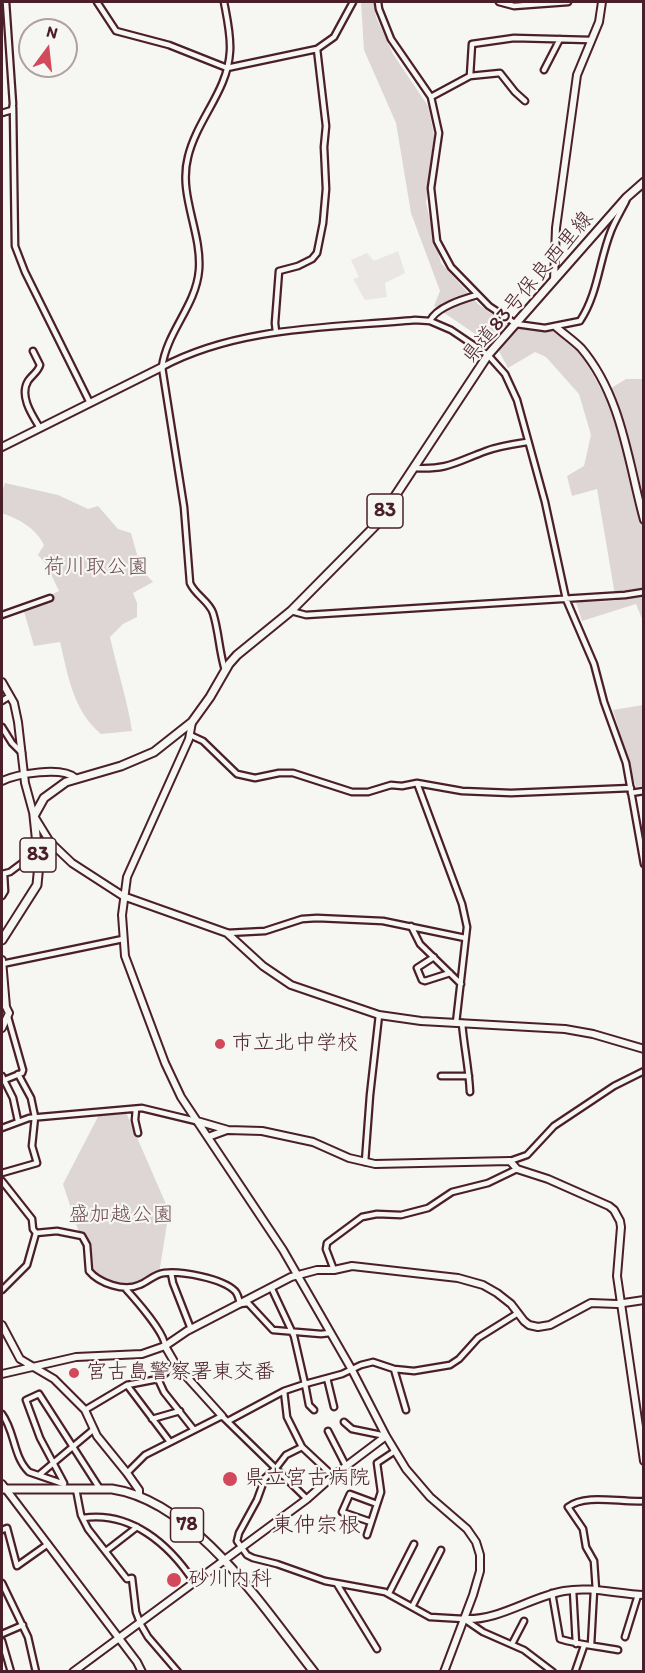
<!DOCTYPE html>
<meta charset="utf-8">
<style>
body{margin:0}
#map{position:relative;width:645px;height:1673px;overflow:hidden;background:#f6f6f2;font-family:Itim,sans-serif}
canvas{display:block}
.frame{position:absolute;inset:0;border:3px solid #4a1f2b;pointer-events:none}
.north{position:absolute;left:18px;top:18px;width:60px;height:60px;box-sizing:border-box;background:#f6f6f2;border:2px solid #b1a0a2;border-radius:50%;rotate:15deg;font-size:16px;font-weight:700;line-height:24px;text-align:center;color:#4a1f2b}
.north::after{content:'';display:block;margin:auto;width:21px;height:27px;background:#d1495b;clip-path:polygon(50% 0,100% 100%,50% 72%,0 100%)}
</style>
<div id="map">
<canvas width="645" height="1673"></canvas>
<div class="frame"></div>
<div class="north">N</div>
</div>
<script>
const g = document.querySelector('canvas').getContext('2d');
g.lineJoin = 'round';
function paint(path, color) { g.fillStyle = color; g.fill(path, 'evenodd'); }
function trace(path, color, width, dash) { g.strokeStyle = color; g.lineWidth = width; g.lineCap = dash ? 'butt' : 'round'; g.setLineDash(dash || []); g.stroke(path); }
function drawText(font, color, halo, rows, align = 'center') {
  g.font = font + ' Itim,"Klee One",sans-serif'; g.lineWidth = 4.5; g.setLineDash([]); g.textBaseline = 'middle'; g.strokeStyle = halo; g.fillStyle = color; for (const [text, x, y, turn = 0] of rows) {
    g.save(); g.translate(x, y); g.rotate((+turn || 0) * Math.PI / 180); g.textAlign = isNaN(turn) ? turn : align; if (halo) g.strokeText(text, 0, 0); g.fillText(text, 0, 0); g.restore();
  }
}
paint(new Path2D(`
 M398,251L405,273L385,283L387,297L365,300L353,279L359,277L351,260L367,253L374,261Z`), '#e9e6e3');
paint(new Path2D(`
 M361,2H374L376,17L393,54L428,106L434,135L426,203L441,263L478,304L507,325L490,344L434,306L440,291L411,213L396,123L364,50Z
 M517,325L557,331L584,358L603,393L626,379H643V621L636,604L582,621L576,602L616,601L597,489L572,496L567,476L584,466L591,435L579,394L546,357L535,352L508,368L499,351Z
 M5,483L58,495L88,509L98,506L118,529L131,533L141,569L153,582L133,593L137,603V617L123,624L110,637C117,669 127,699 132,731L101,734C73,711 68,675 60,642L34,646L23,608L59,591L46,564L38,555L44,545C36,528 19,519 2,513V492Z
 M643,705V786L636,787L613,710Z
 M125,1110L169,1211L159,1274L125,1288L93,1275L63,1184L100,1113Z`), '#ddd6d5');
const street = new Path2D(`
 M97,2L116,31L169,45L227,68L317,49L334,37L353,2
 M224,2C227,18 231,35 230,51C228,91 197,119 188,157C178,195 202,232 199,270C196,306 167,331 162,367L184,507L190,583C195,595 209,601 213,613C219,632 219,651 225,670
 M378,2L379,9L391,39L431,97L439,133L431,188L437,241L451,267L489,306L516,324L545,328L580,321C598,294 599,261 611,231C615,221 621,211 626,201
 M499,2L514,6L568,2
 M544,70L560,39
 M470,76L472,44L514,38L590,40
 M431,97L470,76L500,73L515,92L525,101
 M13,107L15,246L25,272L90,403
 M2,113L12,110L13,104L6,2
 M430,321L451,330L488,355L505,374L517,400L545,502L566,599L594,664L604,702L626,763L644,864
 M276,332L275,323L279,271L298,266L312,259L317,253L323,223L326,189L324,147L326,126L317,49
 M33,351L40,365C38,372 32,375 28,381C19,396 32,415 40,428
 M162,367C239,326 330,328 415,320L430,321C436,307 463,299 477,295
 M414,468C448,470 456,462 486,451C499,446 514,444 527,442
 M291,611L306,615L625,595L644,592
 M2,615L50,598
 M2,701L10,696
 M2,727L12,743L22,753
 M190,735L203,741L237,774L255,778L279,773H293L352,792H368L391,785L402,786L417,783L462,791L511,793L631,788
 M417,783L462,904L467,927L456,1023
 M631,793L644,791
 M2,874L10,872L38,851
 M2,896L5,891L4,874
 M411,926L420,944L461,984
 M227,933L265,931L302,919L317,918L383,921L465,938
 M434,957L417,968L422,980L425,981L450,973
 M2,964L123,939
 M462,1023C464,1047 469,1069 470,1092
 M2,1076L13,1098L18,1121
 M441,1076H469
 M2,1081L22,1073L23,1070L8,1017
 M136,1109L135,1120L138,1133
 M2,1128L29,1118L142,1108L196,1121
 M510,1161L527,1155L554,1126L614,1086L644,1071
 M365,1162L370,1095L379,1015
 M2,1173L37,1163L32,1146L35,1117L31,1098L18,1074
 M2,1181L32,1219L33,1229L36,1233L27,1265L2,1290
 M36,1233L57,1231L82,1236L87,1245L89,1271C99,1283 124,1292 139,1285C148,1282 154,1274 164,1273C181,1271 222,1278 235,1291C238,1294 239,1299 240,1304L248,1303L273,1330L321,1334L330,1333
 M334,1270L326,1249L327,1243L362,1217L377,1214L401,1215L428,1208L452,1192L488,1183L517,1169
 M171,1273L173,1283L191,1329
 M271,1287L294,1336L305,1384L342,1374L361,1365L373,1362L394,1369L414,1371L450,1365L459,1359L478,1338L518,1313
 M125,1288C135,1299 165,1333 165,1346
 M394,1369L406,1410
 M327,1378L334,1407
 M158,1379L164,1392L194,1430
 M127,1385L170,1442
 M284,1391L287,1417L302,1447L333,1476
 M85,1410L127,1385L158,1379L176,1365
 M2,1414C15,1431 13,1457 29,1472L64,1484
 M152,1419L180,1411
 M228,1421L284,1391L305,1384L309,1405L314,1410
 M344,1422L352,1429L386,1436
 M328,1431L346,1466
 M302,1447L286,1455L276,1468L265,1478L257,1500L239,1533L237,1541L247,1555L253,1558L277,1564L325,1581L385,1592L430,1617L464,1619L483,1632L524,1650L553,1672
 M127,1473L145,1455L222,1416L307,1499
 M39,1475L94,1429
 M64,1483L40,1438L26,1400L39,1394L100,1489
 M76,1489L81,1515L88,1529L127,1579L132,1578L136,1612L141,1625L148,1637L178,1672
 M83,1518C131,1511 169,1544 194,1582
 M371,1522L342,1512L350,1494L377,1504
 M2,1530L7,1528L17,1566L48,1544
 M367,1535L381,1492L377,1463L395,1451
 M106,1551L137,1527
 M2,1583L28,1637L36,1672
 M337,1584L377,1649
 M573,1590L576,1644
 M596,1590L594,1561L586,1547L583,1529L568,1507C586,1493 621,1503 644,1501
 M389,1593L414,1544
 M552,1593L560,1639C579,1645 598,1646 618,1650
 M412,1607L441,1550
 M2,1634L23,1625
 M625,1637L638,1595
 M2,1641L11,1672
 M512,1644L524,1621
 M591,1645L594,1590
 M575,1672L584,1646`);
const secondary = new Path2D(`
 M554,280L556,228L577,75L599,22L602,2
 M556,327C564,334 574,341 581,348C622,396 628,462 644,520
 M2,447L162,367
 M2,682L14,703L18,722L25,783L34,816L50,842L72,863L123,896L227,933L263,966L291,985L379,1015L421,1021L565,1029L593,1034L644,1049
 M192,722L189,739L127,877L122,915L125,956L165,1063L181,1097L283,1250L352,1370L386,1436L406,1469L430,1497L467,1529L476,1542L480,1555V1571L473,1595L444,1672
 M2,781C17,774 62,766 75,778
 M2,960L6,1007L9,1013L2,1028
 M197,1121L228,1130L262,1131L313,1142L349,1158L375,1164L510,1161L517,1169L548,1179L609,1206L614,1210L620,1221L621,1227L617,1276L644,1461
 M208,1137L227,1130
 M2,1325L20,1359L54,1379L85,1410L97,1436L127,1473L139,1490V1496
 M165,1346L176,1365L222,1416
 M2,1374L76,1357L142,1354L165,1346L187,1331L291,1277L317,1270H334L352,1266L458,1278L483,1285L497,1293L511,1304L524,1321L529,1325L538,1327L550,1325L591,1303L617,1304L644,1300
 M2,1484L137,1662L142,1672
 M464,1619C499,1621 530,1597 564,1591C590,1586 617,1594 644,1595
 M73,1672L307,1499L333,1476L386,1436`);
const primary = new Path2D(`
 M2,940L37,885L39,864L34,816L44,798L66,782L121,766L154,752L192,722L210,697L229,664L237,655L291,611L376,525L488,355L627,197L644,182
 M2,1489H112C195,1501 265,1610 314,1672`);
trace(street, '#4a1f2b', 9);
trace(secondary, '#4a1f2b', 10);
trace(primary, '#4a1f2b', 11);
trace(street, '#f6f6f2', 4.5);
trace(secondary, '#f6f6f2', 6);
trace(primary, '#f6f6f2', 7);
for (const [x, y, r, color] of [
 [220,1044,6,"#d1495b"],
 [74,1373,6,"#d1495b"],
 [230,1479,8,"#d1495b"],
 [174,1580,8,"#d1495b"]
]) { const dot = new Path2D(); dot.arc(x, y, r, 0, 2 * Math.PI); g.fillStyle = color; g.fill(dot); trace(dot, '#f6f6f2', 2); }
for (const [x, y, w] of [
 [385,511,36],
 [38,855,36],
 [187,1525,33]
]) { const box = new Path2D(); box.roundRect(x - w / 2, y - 17, w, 34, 4.5); g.fillStyle = '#f6f6f2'; g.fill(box); trace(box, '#4a1f2b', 1.5); }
drawText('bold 20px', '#4a1f2b', null, [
 ["83",385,511],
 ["83",38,855],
 ["78",187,1525]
]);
drawText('21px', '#4a1f2b', '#f6f6f2', [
 ["県道83号保良西里線",528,288,-50]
]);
drawText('21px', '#6f4d56', '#f6f6f2', [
 ["荷川取公園",96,568],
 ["盛加越公園",121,1216]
]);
drawText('21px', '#4a1f2b', '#f6f6f2', [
 ["市立北中学校",232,1044],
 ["宮古島警察署東交番",86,1373],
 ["県立宮古病院",244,1479],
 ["砂川内科",188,1580]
], 'left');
drawText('22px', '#4a1f2b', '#f6f6f2', [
 ["東仲宗根",316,1526]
]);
</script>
